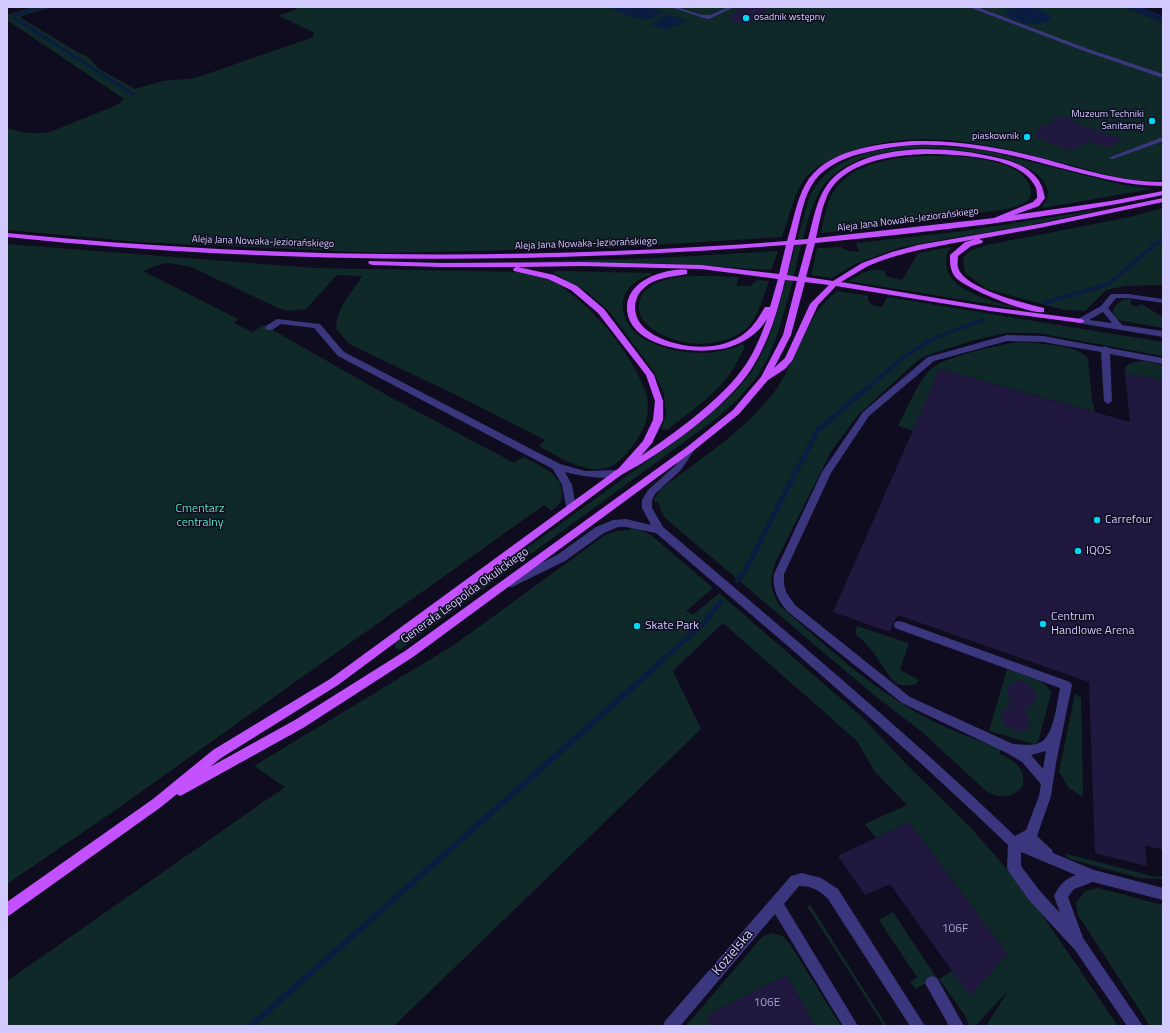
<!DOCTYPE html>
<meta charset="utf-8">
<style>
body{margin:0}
#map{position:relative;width:1170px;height:1033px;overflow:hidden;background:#100c1f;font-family:"Titillium Web",sans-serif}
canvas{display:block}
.frame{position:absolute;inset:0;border:8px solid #d2caff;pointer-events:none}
</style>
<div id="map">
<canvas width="1170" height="1033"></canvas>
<div class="frame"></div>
</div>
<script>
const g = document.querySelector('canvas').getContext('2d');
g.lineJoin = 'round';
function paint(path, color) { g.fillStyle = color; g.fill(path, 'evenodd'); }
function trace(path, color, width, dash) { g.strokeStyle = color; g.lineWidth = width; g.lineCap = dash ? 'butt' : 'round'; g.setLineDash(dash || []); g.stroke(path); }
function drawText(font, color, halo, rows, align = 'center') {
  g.font = font + ' "Titillium Web",sans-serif'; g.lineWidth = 3; g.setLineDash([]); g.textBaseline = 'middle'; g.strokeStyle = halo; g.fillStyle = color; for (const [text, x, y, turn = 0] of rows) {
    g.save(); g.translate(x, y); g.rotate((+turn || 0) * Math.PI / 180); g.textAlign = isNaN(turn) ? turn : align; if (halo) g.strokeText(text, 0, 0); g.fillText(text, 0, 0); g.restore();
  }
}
paint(new Path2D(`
 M33,7H53L24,15L21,16V18L79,53L88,57L98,68L135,89L163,81L195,78L311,38L314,35L313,32L279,16L301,7H1124L1163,23V180C1133,184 1100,173 1071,165C1000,147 926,126 854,150C836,156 812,166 802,183C794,195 787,223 782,237L607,248L379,253L141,242L7,230V128C22,133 34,135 50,132L117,105L124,99L7,20V15Z
 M907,146H932L977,149L1000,154L1119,184L1152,189L1043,208L1042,206L1047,200C1047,197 1048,193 1048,191C1041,155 953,148 925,148C908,148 890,151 874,155C858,159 841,167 829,179C809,198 799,256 792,284C788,299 783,315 779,330L769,356L756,378L737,400L717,418L401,649H398L395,647V643L685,434C708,416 732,398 750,374C770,347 779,305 788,272C795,247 802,223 809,198C826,159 868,151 907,146Z
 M923,156C949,155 1026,156 1031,190C1033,203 1016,207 1007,209L853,231L854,226L852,224L845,225L844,231L821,233C823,223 825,213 828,203C842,164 888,158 923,156Z
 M1110,208L1021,227L946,239L898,248L855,264L832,278L811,275L817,248L841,247L849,251L859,252L856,243L964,231Z
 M1163,208V285L1125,286L1106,290L1085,311L1064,310L987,289L965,273L963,258L971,250L987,245L1130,217Z
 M7,244L314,268L523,272C533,275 545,277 554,282C588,302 624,344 640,379C642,384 646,390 647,396C650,416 645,428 634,444C629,451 622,459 615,464C593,479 558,457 539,446L545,440L458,396L349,344L336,328C338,304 351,295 362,276L337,275L306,309L288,311L278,308L191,267L170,263L161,264L143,271L238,319L234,323L252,332L264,325L392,398L514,463L523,457C538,465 562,473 562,493C562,502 558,506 551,511L544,505L117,809L7,884Z
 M950,247L951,248C947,252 946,256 946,262C945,290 992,301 1013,307V308L848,281C863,273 869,267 886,271L885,276L902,280L918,253Z
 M778,251L771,270L682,264L520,262L657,258Z
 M556,271L651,273V275C646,277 641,278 637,281C611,298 624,330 648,341C675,354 715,358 743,344L745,347C740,356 736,365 730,374C713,396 689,413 667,430L662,429V426L666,415L664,394L653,370L608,310L586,291L553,273Z
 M708,276L739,277L736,286H750L757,280L769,281C763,296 759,317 747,328C734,339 715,344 698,344C677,343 631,329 640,300C642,291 651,285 659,282C674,276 692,276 708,276Z
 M837,291L868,296V301L874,306L882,307L887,297L1163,342V356L1038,333H1007L978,339L925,356L918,360L858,415L832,450L776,561C769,580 770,588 779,605C827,647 875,692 933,721C954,732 978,740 1001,749L999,754C1014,760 1026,768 1023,786C1011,799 1000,799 986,791L921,731L875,696L664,517L658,502L653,501L661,489C701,458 747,430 777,388C799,356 806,315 837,291Z
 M1125,299H1131V305L1139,307L1140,304L1143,305L1163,317V328L1118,320C1108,309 1115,305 1125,299Z
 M1020,342C1035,343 1081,345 1088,359L1092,400L1095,412L940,369L913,431L898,426C906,410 918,382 930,370C941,357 1002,344 1020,342Z
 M1145,361L1163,365V380L1125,374L1126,366L1133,362Z
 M630,528L640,530L651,535L713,588L686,611L693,615L719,593L862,717L909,767L973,830L1026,891L1118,1026H986L1008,991L975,1026H969L966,1017L939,979L952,971L970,995L1007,954L909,822L876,838L865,824L907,805L875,772L857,741L723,623L673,671L701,729L394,1026H7V981L285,787L254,766L454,645L605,535L617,531L630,530Z
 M857,626L909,643L900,670L919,680L916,684C907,686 900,687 893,681C881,665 872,646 855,634Z
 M1007,669L1040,681L1046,685L1051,693L1038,742L1034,744L989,731Z
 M1075,694L1081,698L1083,797L1069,788L1059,772Z
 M1063,853L1156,877L1163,876V879L1140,878L1070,859Z
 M1098,888L1163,905V1026H1150L1078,915L1076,903L1085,891Z
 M810,905L887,1026H884L807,906Z
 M893,912L936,977L916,989L910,982L917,977L879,920Z
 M771,933L783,936L790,944L841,1026H815L787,975L706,1016L711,1026H686L762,937Z`), '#0f2929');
paint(new Path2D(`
 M607,7H649L687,21L666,30L650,24L668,15L659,12L660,14C647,27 621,12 607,7Z
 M1029,7C1037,9 1046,10 1051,17L1050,20C1038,27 1018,24 1007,16L1006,12C1013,6 1021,7 1029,7Z
 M1124,7H1143L1163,16V23Z`), '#0a1d40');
trace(new Path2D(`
 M42,7L15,15L14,18L133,94`), '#0a1d40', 3);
trace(new Path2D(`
 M1044,303L1108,284L1163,238
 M865,390L905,356L934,338L982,320`), '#0a1d40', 4);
trace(new Path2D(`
 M737,581L745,571L817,431L866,389
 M649,672L703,624L721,601`), '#0a1d40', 5);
trace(new Path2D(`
 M251,1026L651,671`), '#0a1d40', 6);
paint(new Path2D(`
 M743,7H767L760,20L755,22L740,23L727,19Z
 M1061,116L1070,118L1073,119L1075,123L1122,139L1109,148L1089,141L1071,151L1035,137L1040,126L1051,124L1054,117Z
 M940,369L1130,422L1125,374L1163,380V850L1145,845L1147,866L1095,853L1089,682L898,615L894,622L890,632L833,612Z
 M1023,680L1034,689L1037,698L1036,701L1025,711L1030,720L1029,728L1022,732H1016L1005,726L1001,717L1002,712L1011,704L1007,690L1009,686L1012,683Z
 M909,822L1007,954L970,996L890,884L865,895L838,856Z
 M787,975L815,1026H711L706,1016Z`), '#211840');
paint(new Path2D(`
 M671,7C684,7 694,15 706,15C714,16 723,7 734,7L709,19L703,18Z
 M969,7H977L1088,49L1163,74V78L1084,51Z
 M1163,137V141L1113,159L1108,158Z
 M1111,294H1128L1163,299V303L1128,298H1116L1108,308L1122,325L1163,331V337L1078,323L1077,321L1078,319L1101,306ZM1103,312L1112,323L1089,320Z
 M277,319L320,324L344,352L560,464L585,471L618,470L623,473C616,483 576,475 565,472L572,485L576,508L571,512L567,511L562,485L553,469L338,356L314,328L281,324L272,330H266L265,328L266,326Z
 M1007,335L1043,336L1102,347L1105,346L1109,348L1163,358V364L1110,354L1112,401L1108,404L1104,401L1101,352L1043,342L1007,341L934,361L869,416L831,473L784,574V584L786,592L795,605L910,697L1013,744C1021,744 1032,747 1041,742C1054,735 1057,702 1060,688L895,628L894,625L895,622L899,621L903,622L1070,682L1072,685L1056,763L1051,796L1037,836L1052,850L1053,853L1094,870L1163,888V900L1093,882L1074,889L1068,897L1083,938L1143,1026H1127L1075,950L1029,900L1009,872L1007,868L1008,845C895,736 775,635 656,533L626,527H618L604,533L565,561L512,587H504L503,584L504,581L557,555L596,527L613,520L626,519L651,525L642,508V500L648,490L675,466L687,447H693L695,449L681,470L655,494L652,500V508L663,527C782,628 902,728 1015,836L1026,830L1039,796L1041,784L1022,762L1007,753L902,703L787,611C778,600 772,589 774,574L822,472L863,412L928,357ZM1046,751L1043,769L1031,755ZM1021,852L1076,875C1065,879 1059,885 1054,896L1060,913L1039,890L1021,866Z
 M802,873L821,878L838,889L925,1026H910L828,899C819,890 812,886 799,886L784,904L858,1026H843L775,914L680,1026H663L665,1021L791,876Z
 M932,976L937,978L964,1026H949L925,983L927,978Z`), '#3b377f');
paint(new Path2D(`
 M914,141C957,140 999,147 1041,158C1081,169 1121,182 1163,182V186C1125,186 1090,175 1053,166C992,149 930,136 868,152C848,156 828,164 815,180C803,196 800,221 795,240L808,239C814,217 817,194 833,178C871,142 948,146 994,157C1008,160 1023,164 1033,174C1041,181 1043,189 1045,198L1039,206L1014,215L1111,201L1163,191V195C1048,219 931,232 815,243L806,277L833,281L862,263L892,252L918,245L1039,224L1163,198V202L1039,228L979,239L983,241L982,243L971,246L958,256C958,260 957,264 958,268C965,289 1024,303 1044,308V312C1030,315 967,289 956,278C950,271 950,264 950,255L965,242L976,239C940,246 902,251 868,266C859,271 850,277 841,282L990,307L1081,319L1085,321L1081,323L990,311L836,286L818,305L792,361L785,369L768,380L739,414L693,451L413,657L303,728L184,794L180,796L177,794L161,807L7,917V902L153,799L213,750L330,679L619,468L643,441L653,420L655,401L646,375L598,313L571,290L548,279L514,271L513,269L516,267H442L372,265L368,263L369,261L442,263L583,262L701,265L779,274L786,245C527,265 266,264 7,237V233C266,259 528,261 787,241C793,222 796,202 805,185C825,149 877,144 914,141ZM931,154C960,155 1020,156 1035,186C1037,189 1037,194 1037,198L1033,202L994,218L816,238C819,225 821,211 826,199C840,161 896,154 931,154ZM807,244L798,277L787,275L794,245ZM583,266L701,269L778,279L770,307H765C759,317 754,326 745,333C720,353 680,349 654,335C643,328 635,321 635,306C636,299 638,293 644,288C656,277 672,277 687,274V270C674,268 654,274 643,281C634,287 628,295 627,305C624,350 705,358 735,345C748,340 760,331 767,319C761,336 753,356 741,371C719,401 672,435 641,456L652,443L663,420V401L654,375L604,309L577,286L554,275L518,267ZM785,280L797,281L783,335L761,377L733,410L687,447L405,651L295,720L210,767L221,758L338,685L621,475C663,453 727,407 752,368C769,341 778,310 785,280ZM805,282L829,285L810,304L785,358L774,368L791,335Z`), '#c351ff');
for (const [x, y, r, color] of [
 [746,18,4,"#00d7f5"],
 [1152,121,4,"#00d7f5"],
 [1027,137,4,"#00d7f5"],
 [1097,520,4,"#00d7f5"],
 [1078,551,4,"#00d7f5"],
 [1043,624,4,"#00d7f5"],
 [637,626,4,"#00d7f5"]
]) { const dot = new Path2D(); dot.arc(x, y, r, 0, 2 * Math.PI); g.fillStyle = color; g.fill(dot); trace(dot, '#100c1f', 1.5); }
drawText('10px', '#d2caff', '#100c1f', [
 ["osadnik wstępny",754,18,"left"],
 ["Muzeum Techniki",1144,115],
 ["Sanitarnej",1144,127],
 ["piaskownik",1019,137]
], 'right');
drawText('10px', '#d2caff', '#100c1f', [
 ["Aleja Jana Nowaka-Jeziorańskiego",908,220,-7],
 ["Aleja Jana Nowaka-Jeziorańskiego",263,242,2],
 ["Aleja Jana Nowaka-Jeziorańskiego",586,244,-2]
]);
drawText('12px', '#56e0c1', '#100c1f', [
 ["Cmentarz",200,509],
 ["centralny",200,523]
]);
drawText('12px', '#d2caff', '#100c1f', [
 ["Carrefour",1105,520],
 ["IQOS",1086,551],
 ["Centrum",1051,617],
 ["Handlowe Arena",1051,631],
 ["Skate Park",645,626]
], 'left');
drawText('12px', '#d2caff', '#100c1f', [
 ["Generała Leopolda Okulickiego",465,596,-36]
]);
drawText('12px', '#a69ecf', null, [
 ["106F",955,929],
 ["106E",767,1003]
]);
drawText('14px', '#d2caff', '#100c1f', [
 ["Kozielska",733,953,-50]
]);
</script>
